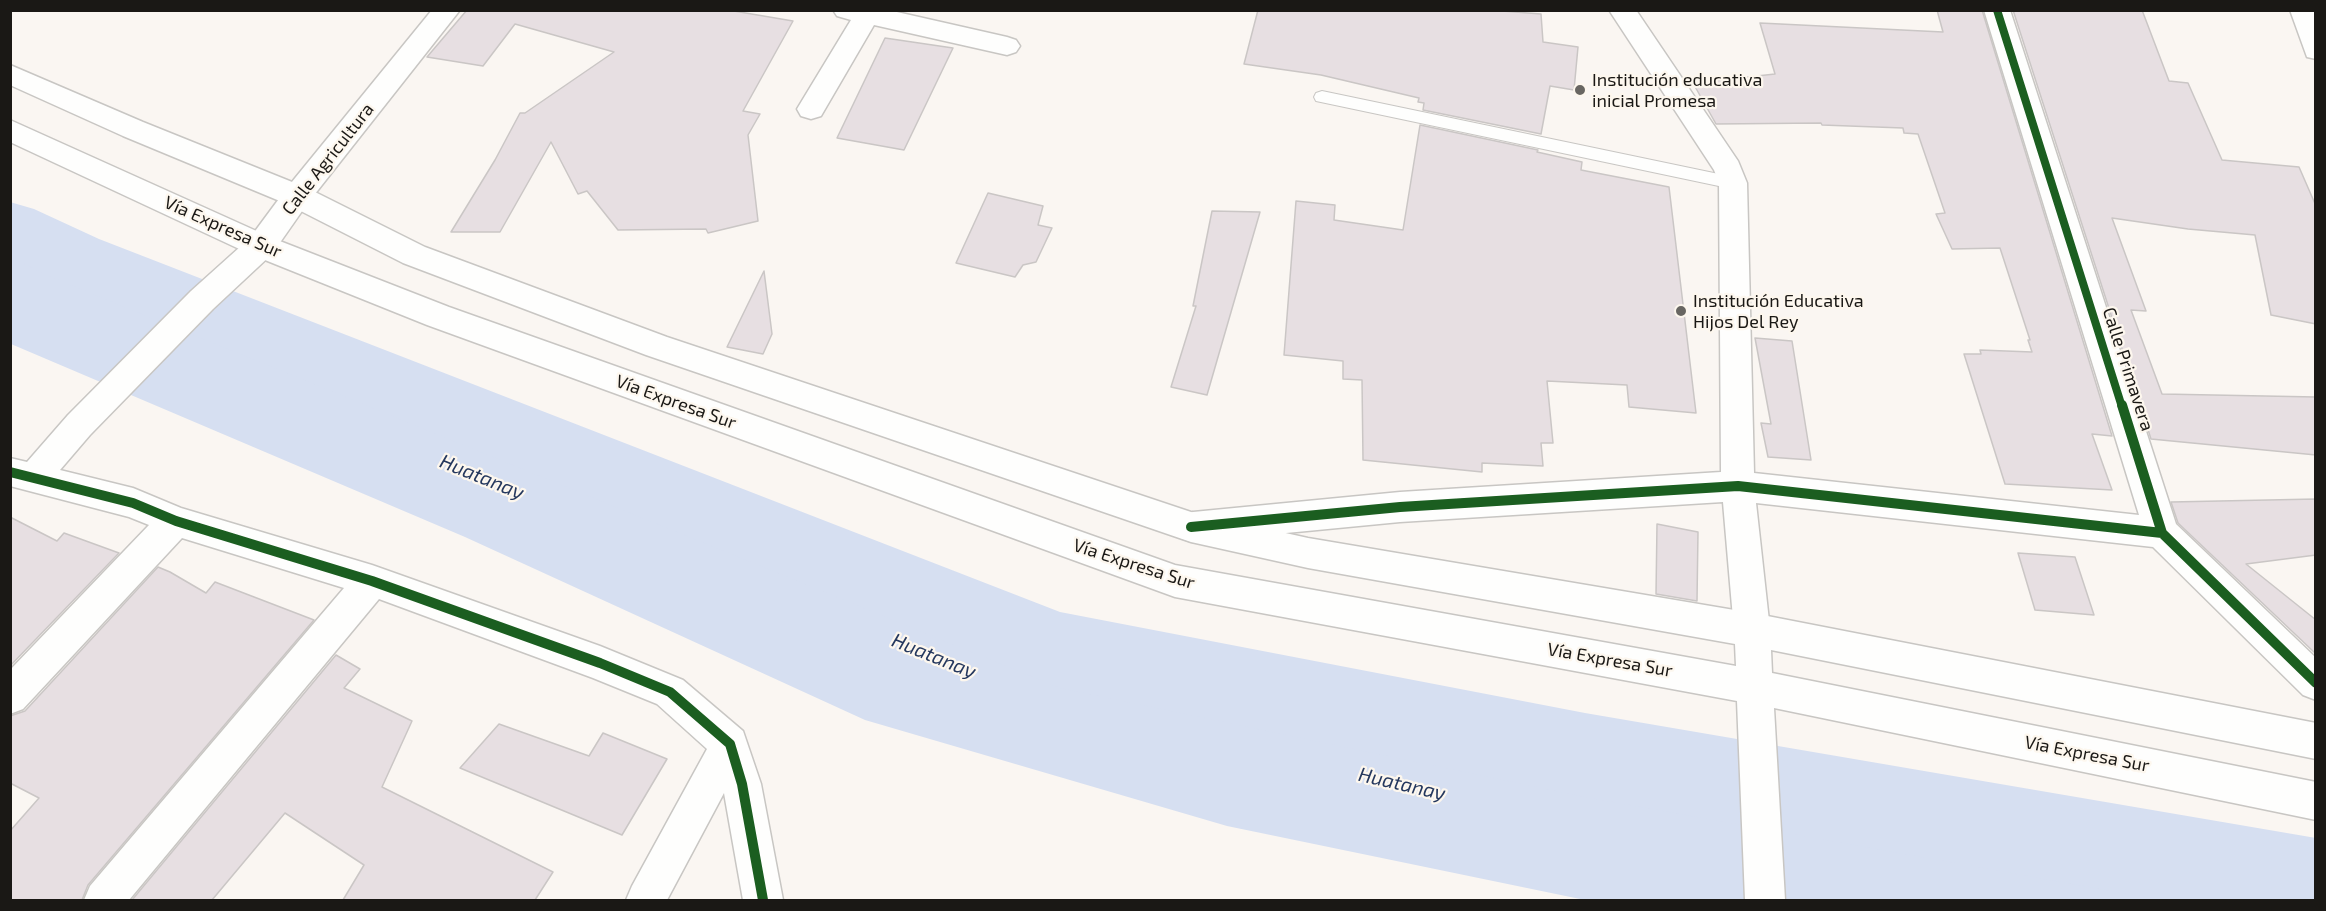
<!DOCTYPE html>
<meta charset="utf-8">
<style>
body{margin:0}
#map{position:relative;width:2326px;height:911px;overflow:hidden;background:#faf6f2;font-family:"Exo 2",sans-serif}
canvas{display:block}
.frame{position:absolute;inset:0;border:12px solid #1a1815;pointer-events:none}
</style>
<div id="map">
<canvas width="2326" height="911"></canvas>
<div class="frame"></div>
</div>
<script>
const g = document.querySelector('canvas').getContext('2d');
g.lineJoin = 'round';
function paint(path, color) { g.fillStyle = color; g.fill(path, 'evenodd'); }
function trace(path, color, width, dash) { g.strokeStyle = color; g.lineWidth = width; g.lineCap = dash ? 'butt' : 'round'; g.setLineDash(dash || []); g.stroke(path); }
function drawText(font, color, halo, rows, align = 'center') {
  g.font = font + ' "Exo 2",sans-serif'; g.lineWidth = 4.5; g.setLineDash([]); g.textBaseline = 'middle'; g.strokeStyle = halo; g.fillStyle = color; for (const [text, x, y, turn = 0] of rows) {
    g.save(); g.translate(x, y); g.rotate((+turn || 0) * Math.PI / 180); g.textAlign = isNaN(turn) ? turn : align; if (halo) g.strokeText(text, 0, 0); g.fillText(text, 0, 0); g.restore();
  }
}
paint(new Path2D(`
 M10,227L75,258L1060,650L1585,755L2315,883V900H1585L1227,826L865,720L465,537L11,344Z`), '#d6dff1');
paint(new Path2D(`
 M10,202L34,209L99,239L1060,612L1585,713L2316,838V900H2162L1585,797L1060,688L51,277L10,257Z`), '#d6dff1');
const building = new Path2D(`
 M467,10H728L793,21L743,111L760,114L748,135L758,221L708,233L706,229L618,230L587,191L578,194L551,142L500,232H451L495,160L520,113H525L614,52L515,24L483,66L427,57Z
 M1258,10H1489L1541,14L1543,42L1578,47L1574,90L1550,86L1541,134L1423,110L1424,103L1418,102L1419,98L1321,75L1244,64Z
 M1937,10H1982L2112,436L2092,434L2112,490L2005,484L1964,354H1981L1980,350L2032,352L2028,340H2030L2000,248L1952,249L1936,214L1945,213L1918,134L1904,133L1903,128L1822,125L1821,123L1716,124L1693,83L1775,74L1760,23L1943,32Z
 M2013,10H2142L2169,81L2188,83L2222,160L2299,167L2316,206V324L2271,315L2255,235L2188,229L2112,218L2146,311L2131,310L2162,394L2316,397V455L2151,439Z
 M885,38L953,48L904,150L837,138Z
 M1420,125L1538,150L1537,152L1582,162L1581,170L1669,187L1696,413L1629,407L1627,385L1547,381L1553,443H1541L1543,466L1482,463V472L1363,460L1362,380L1343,379V361L1284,355L1296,201L1335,205L1334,220L1403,230Z
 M988,193L1043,206L1038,225L1052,228L1036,262L1023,265L1015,277L956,263Z
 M1212,211L1260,212L1207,395L1171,387L1196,306H1193Z
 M764,271L772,334L763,354L727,347Z
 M1755,338L1792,341L1811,460L1768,457L1761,423L1771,424Z
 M2316,499V555L2246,564L2316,620V654L2178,523L2171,502Z
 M10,517L57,541L64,533L119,553L10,666Z
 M1657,524L1698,532L1697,601L1656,594Z
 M2018,553L2075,557L2094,615L2035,610Z
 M158,567L170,572L206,593L215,582L314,620L88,885L82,900H10V831L39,798L10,783V716L25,711Z
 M336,655L360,669L344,688L412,721L382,787L553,872L535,900H343L364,865L285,813L212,900H132Z
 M499,724L589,756L603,733L667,759L622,835L460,768Z`);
paint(building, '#e7dfe2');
trace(building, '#cac6c5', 1.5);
const service = new Path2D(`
 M1322,91L1733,177L1739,179L1741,183L1739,187L1733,189L1316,101L1314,97L1316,93Z`);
const minor = new Path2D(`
 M432,10H460L307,204L272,254L213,309L90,435L60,470L133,488L181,508L372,565L600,646L683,680L743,731L761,784L783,900H743L724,793L667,900H626L632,886L707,749L657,704L593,678L379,599L129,900H84L90,886L344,588L182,538L23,709L10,714V670L149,525L129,517L10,486V458L27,462L68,415L191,291L250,238L287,188Z
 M833,10H888L1007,37L1016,40L1020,46L1016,52L1007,55L874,25L821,116L811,119L801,116L797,109L851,20L837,16Z
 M1609,10H1636L1738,161L1747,183L1754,473L2139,515L1984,10H2010L2176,524L2316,658V700L2303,695L2153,547L1756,503L1770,630L1765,642L1752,647L1739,642L1734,630L1723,502L1400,522L1193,542L1181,538L1176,527L1181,516L1193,512L1400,492L1721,472L1719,183L1714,170Z
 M2290,10H2316V59L2307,57Z`);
const primary = new Path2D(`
 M10,65L143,122L307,188L425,247L667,337L1191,512L1308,538L1752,613L2316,723V759L1771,650L1772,673L2316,782V820L1774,708L1785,900H1745L1737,701L1175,597L427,325L250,254L10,142V120L272,238L449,307L1175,565L1736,666L1735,644L1308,568L1191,542L646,355L403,263L287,204L123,136L10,85Z`);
trace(service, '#c8c6c3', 2);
trace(minor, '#c8c6c3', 3);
trace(primary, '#c8c6c3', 3);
paint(service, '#fefefd');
paint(minor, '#fefefd');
paint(primary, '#fefefd');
trace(new Path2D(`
 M1997,10L2122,407`), '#1b5e20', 8);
trace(new Path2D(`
 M2122,405L2162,533L2316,683
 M10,472L133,503L176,521L372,581L600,663L670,692L730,744L742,784L763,900
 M1191,527L1400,507L1738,486L2162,533`), '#1b5e20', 10);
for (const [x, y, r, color] of [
 [1580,90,6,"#686662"],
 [1681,311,6,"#686662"]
]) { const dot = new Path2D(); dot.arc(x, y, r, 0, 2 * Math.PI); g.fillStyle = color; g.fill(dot); trace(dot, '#fdf7ee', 2); }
drawText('18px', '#1a1815', '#fdf7ee', [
 ["Institución educativa",1592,80],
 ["inicial Promesa",1592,101],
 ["Institución Educativa",1693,301],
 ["Hijos Del Rey",1693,322]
], 'left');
drawText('18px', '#1a1815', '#fdf7ee', [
 ["Calle Agricultura",328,159,-52],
 ["Vía Expresa Sur",223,227,24],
 ["Calle Primavera",2128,369,72],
 ["Vía Expresa Sur",676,402,20],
 ["Vía Expresa Sur",1134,564,18],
 ["Vía Expresa Sur",1610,660,10],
 ["Vía Expresa Sur",2087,754,11]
]);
drawText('italic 20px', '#25385e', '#fdf7ee', [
 ["Huatanay",482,477,22],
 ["Huatanay",934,656,22],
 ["Huatanay",1402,784,13]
]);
</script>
